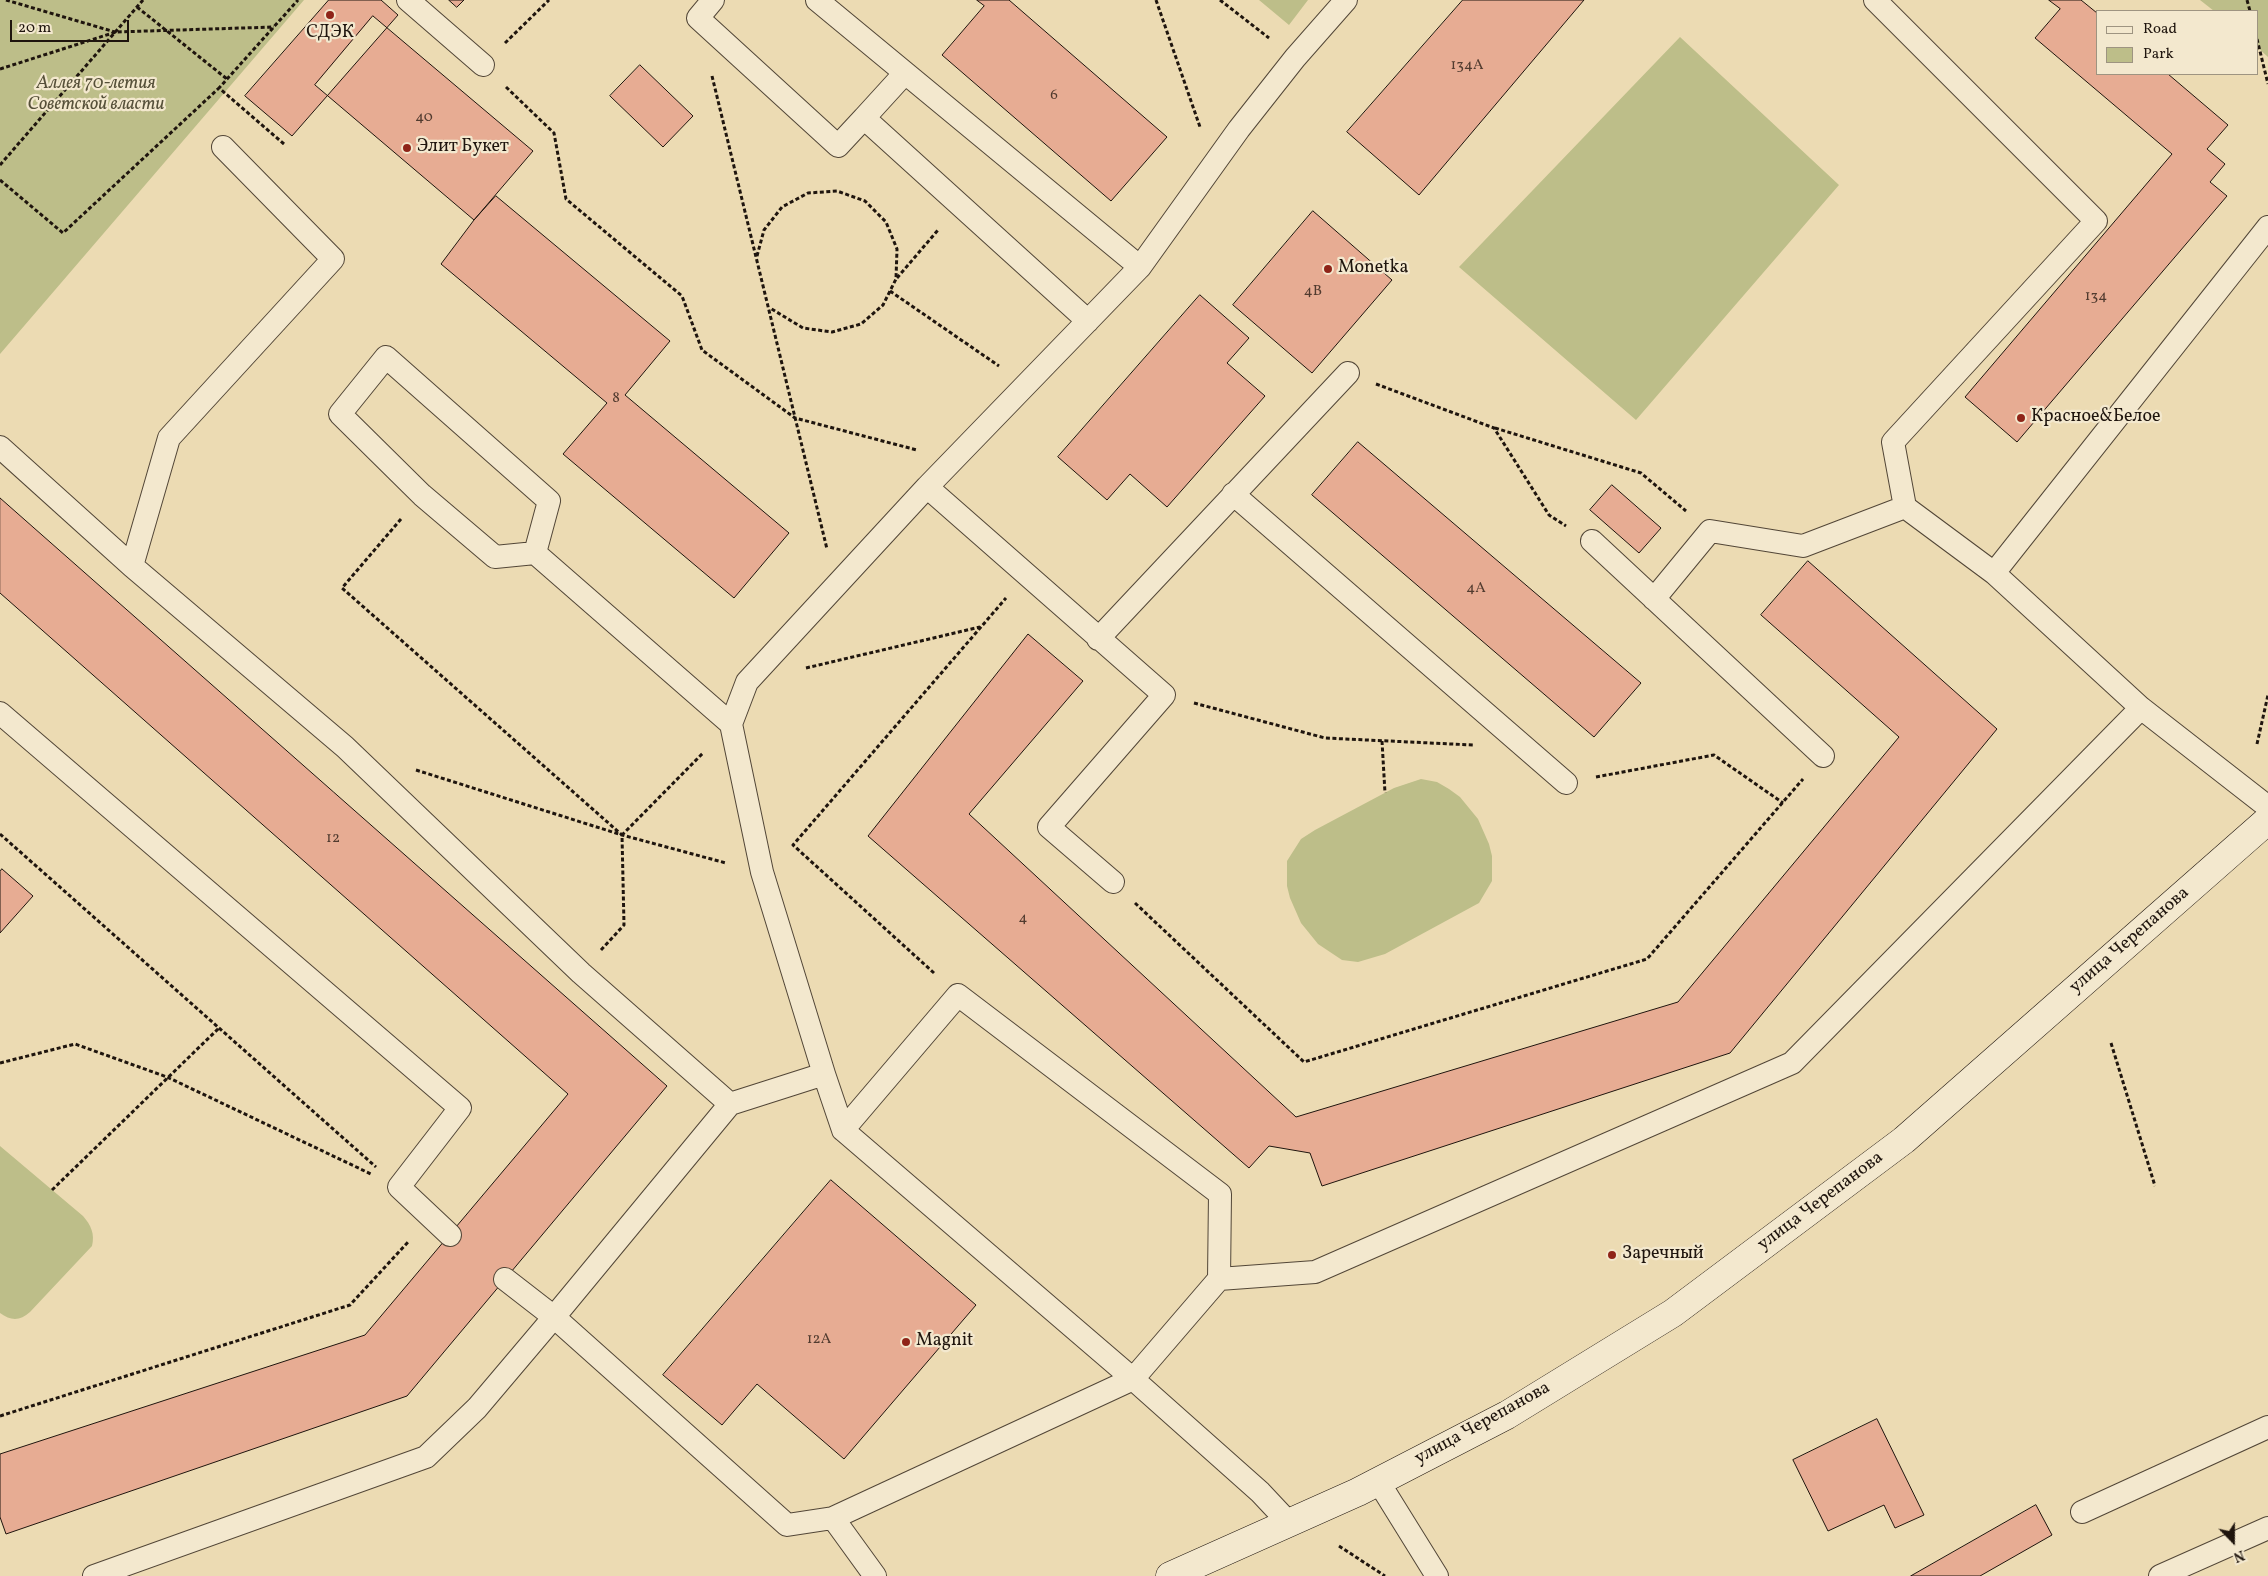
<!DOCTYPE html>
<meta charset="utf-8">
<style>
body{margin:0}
#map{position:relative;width:2268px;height:1576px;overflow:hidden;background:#ecdbb3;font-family:Vollkorn,serif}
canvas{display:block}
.legend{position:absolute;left:2096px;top:10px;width:162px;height:65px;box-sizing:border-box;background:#f3e8ce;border:1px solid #9e9481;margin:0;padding:6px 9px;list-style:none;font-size:15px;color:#1f150e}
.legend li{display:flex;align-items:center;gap:10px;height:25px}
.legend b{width:25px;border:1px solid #9e9481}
.north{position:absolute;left:2208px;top:1516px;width:50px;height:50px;-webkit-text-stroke:4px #f3e8ce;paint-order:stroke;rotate:158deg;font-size:14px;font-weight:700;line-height:20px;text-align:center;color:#1f150e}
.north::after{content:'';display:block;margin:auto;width:18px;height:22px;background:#1f150e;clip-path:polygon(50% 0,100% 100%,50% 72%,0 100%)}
.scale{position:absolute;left:10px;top:20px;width:119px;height:22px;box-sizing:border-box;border:2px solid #1f150e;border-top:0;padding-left:6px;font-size:15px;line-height:18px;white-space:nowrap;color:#1f150e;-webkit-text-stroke:4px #f3e8ce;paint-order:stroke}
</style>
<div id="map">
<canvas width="2268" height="1576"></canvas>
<ul class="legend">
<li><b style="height:6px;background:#f3e8ce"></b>Road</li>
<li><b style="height:14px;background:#bdbe89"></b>Park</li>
</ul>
<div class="north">N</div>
<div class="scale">20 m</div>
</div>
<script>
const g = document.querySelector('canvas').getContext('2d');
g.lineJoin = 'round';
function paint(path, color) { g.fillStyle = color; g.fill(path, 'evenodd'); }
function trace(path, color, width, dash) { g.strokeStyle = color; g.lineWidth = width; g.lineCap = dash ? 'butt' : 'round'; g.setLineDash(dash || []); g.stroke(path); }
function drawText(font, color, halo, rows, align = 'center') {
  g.font = font + ' Vollkorn,serif'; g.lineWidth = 4.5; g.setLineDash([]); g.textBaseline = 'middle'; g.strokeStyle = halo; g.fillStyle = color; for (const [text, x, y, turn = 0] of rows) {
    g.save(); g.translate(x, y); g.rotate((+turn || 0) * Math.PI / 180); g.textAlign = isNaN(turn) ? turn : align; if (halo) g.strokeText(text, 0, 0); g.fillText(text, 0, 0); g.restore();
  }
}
paint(new Path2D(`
 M0,0H304L0,354Z
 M1259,0H1308L1289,25Z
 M2200,0H2268V57L2257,47V11H2214Z
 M1680,37L1839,185L1636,420L1459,267Z
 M1421,779L1437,782L1449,789L1460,797L1478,819L1489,844L1492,856V881L1479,903L1385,954L1358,962L1342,960L1318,944L1301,923L1290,898L1287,886V861L1301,839L1315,830L1394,788Z
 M0,1146L83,1216C91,1225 95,1234 92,1246L30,1312C20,1321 11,1321 0,1313Z`), '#bdbe89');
const building = new Path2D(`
 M329,0H381L398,15L292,136L245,96Z
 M449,0H464L457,7Z
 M977,0H1009L1167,137L1111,201L942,55L984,6Z
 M1463,0H1584L1419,195L1347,132Z
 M2049,0H2081L2097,13V74H2168L2228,125L2207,149L2225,164L2210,182L2227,196L2017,442L1965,397L2172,154L2035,38L2060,9Z
 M373,16L533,151L474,220L315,85Z
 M640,65L693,116L663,147L610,96Z
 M496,196L670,341L625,395L789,533L734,598L563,454L607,403L441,264L474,220Z
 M1313,211L1392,280L1312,373L1233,305Z
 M1200,295L1249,338L1227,363L1265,396L1167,507L1130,474L1107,500L1058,457Z
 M1358,442L1641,683L1594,737L1312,495Z
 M1612,485L1661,528L1639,553L1590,510Z
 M0,498L667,1086L407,1396L6,1534L0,1517V1454L365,1335L568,1094L0,593Z
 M1808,561L1997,729L1730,1053L1322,1186L1310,1153L1269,1146L1249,1168L868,836L1028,634L1083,681L969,814L1296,1117L1678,1002L1899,737L1761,615Z
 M2,869L33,896L0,933V872Z
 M831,1180L976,1305L844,1459L757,1384L722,1425L663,1375Z
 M1877,1419L1924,1515L1895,1528L1884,1505L1828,1531L1793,1460Z
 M2036,1505L2052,1535L1980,1576H1911Z`);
paint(building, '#e7ac93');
trace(building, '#1f150e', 1);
const service = new Path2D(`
 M408,0L483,65
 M713,0L698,18L838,146L864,118L1088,321
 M817,0L1140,267
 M1875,0L2096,221L1893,442L1905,507L1994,573L2141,708L2268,807
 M864,118L905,73
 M0,447L132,566L345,747L581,973L730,1104L824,1074L843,1130L1133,1379L1260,1492L1290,1524
 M927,487L1164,695L1049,827L1113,882
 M1233,494L1566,783
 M1592,541L1823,756
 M535,553L549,501L386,357L340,414L422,495L495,557L535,553L731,724
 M132,566L169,438L333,259L223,147
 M1994,573L2268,227
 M1654,599L1710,531L1803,546L1905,507
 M1098,639L1348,373
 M0,713L460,1108L399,1187L450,1235
 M824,1074L762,872L731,724L747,682L927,487L1140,267L1239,129L1295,58L1346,0
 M730,1104L554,1317L787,1525L833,1518
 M843,1130L958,995L1220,1194L1219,1279L1133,1379L833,1518L875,1576
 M1219,1279L1315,1272L1792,1063L2141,708
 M1378,1481L1437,1576
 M2082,1512L2268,1427
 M94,1576L426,1457L477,1408L554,1317L505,1279
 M2160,1576L2268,1528`);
const secondary = new Path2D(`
 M1170,1576L1358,1492L1507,1415L1673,1313L1904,1140L2268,820`);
trace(service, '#524637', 24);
trace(secondary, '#1f150e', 29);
trace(new Path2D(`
 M6,0L115,32
 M1156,0L1200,127
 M1220,0L1269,38
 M2247,0L2250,11
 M137,7L227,79
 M2257,39L2268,84
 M505,43L549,0
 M0,69L116,32L274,27
 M712,76L827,549
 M506,87L554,133L566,199L682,296L702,350L795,418L917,450
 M284,144L219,88L298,0
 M0,165L143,0
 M0,180L63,233L219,88
 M757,256L764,230L782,207L808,193L837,191L865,201L886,222L897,249L896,279L883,305L861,324L832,332L803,328L770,308
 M897,278L938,230
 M890,291L999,366
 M1376,384L1494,428L1549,515L1566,526
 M1495,428L1641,473L1686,511
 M401,519L342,588L622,835
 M806,668L980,627
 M1194,703L1325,738L1473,745
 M1382,741L1385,793
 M2257,744L2268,695
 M416,770L622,835L726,863
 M1596,777L1714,755L1783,803
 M0,834L376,1167
 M1135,903L1304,1062L1647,959L1803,779
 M601,950L624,925L622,835L703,753
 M934,973L793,845L1006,598
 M2111,1043L2155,1186
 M0,1063L75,1044L167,1077L371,1174
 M52,1190L219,1028
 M0,1416L350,1305L409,1241
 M1339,1546L1385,1576`), '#1f150e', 3, [4, 2.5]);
trace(service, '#f3e8ce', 22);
trace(secondary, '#f3e8ce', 28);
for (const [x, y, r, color] of [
 [330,15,5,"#8f2418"],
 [407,148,5,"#8f2418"],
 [1328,269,5,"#8f2418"],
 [2021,418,5,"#8f2418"],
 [1612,1255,5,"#8f2418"],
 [906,1342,5,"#8f2418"]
]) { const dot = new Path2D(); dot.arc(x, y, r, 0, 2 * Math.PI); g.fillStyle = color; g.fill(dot); trace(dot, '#f3e8ce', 2); }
drawText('15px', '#513b2f', null, [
 ["134А",1467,66],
 ["6",1054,96],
 ["40",424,118],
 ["4В",1313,292],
 ["134",2096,297],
 ["8",616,399],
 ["4А",1476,589],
 ["12",333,839],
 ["4",1023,919],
 ["12А",819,1340]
]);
drawText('18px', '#1f150e', '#f3e8ce', [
 ["СДЭК",330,34,"center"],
 ["Элит Букет",417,148],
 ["Monetka",1338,269],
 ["Красное&Белое",2031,418],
 ["Заречный",1622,1255],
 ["Magnit",916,1342]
], 'left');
drawText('italic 18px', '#565039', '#f3e8ce', [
 ["Аллея 70-летия",96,85],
 ["Советской власти",96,106]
]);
drawText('18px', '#1f150e', '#f3e8ce', [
 ["улица Черепанова",2130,941,-41],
 ["улица Черепанова",1821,1202,-37],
 ["улица Черепанова",1483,1424,-29]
]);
</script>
